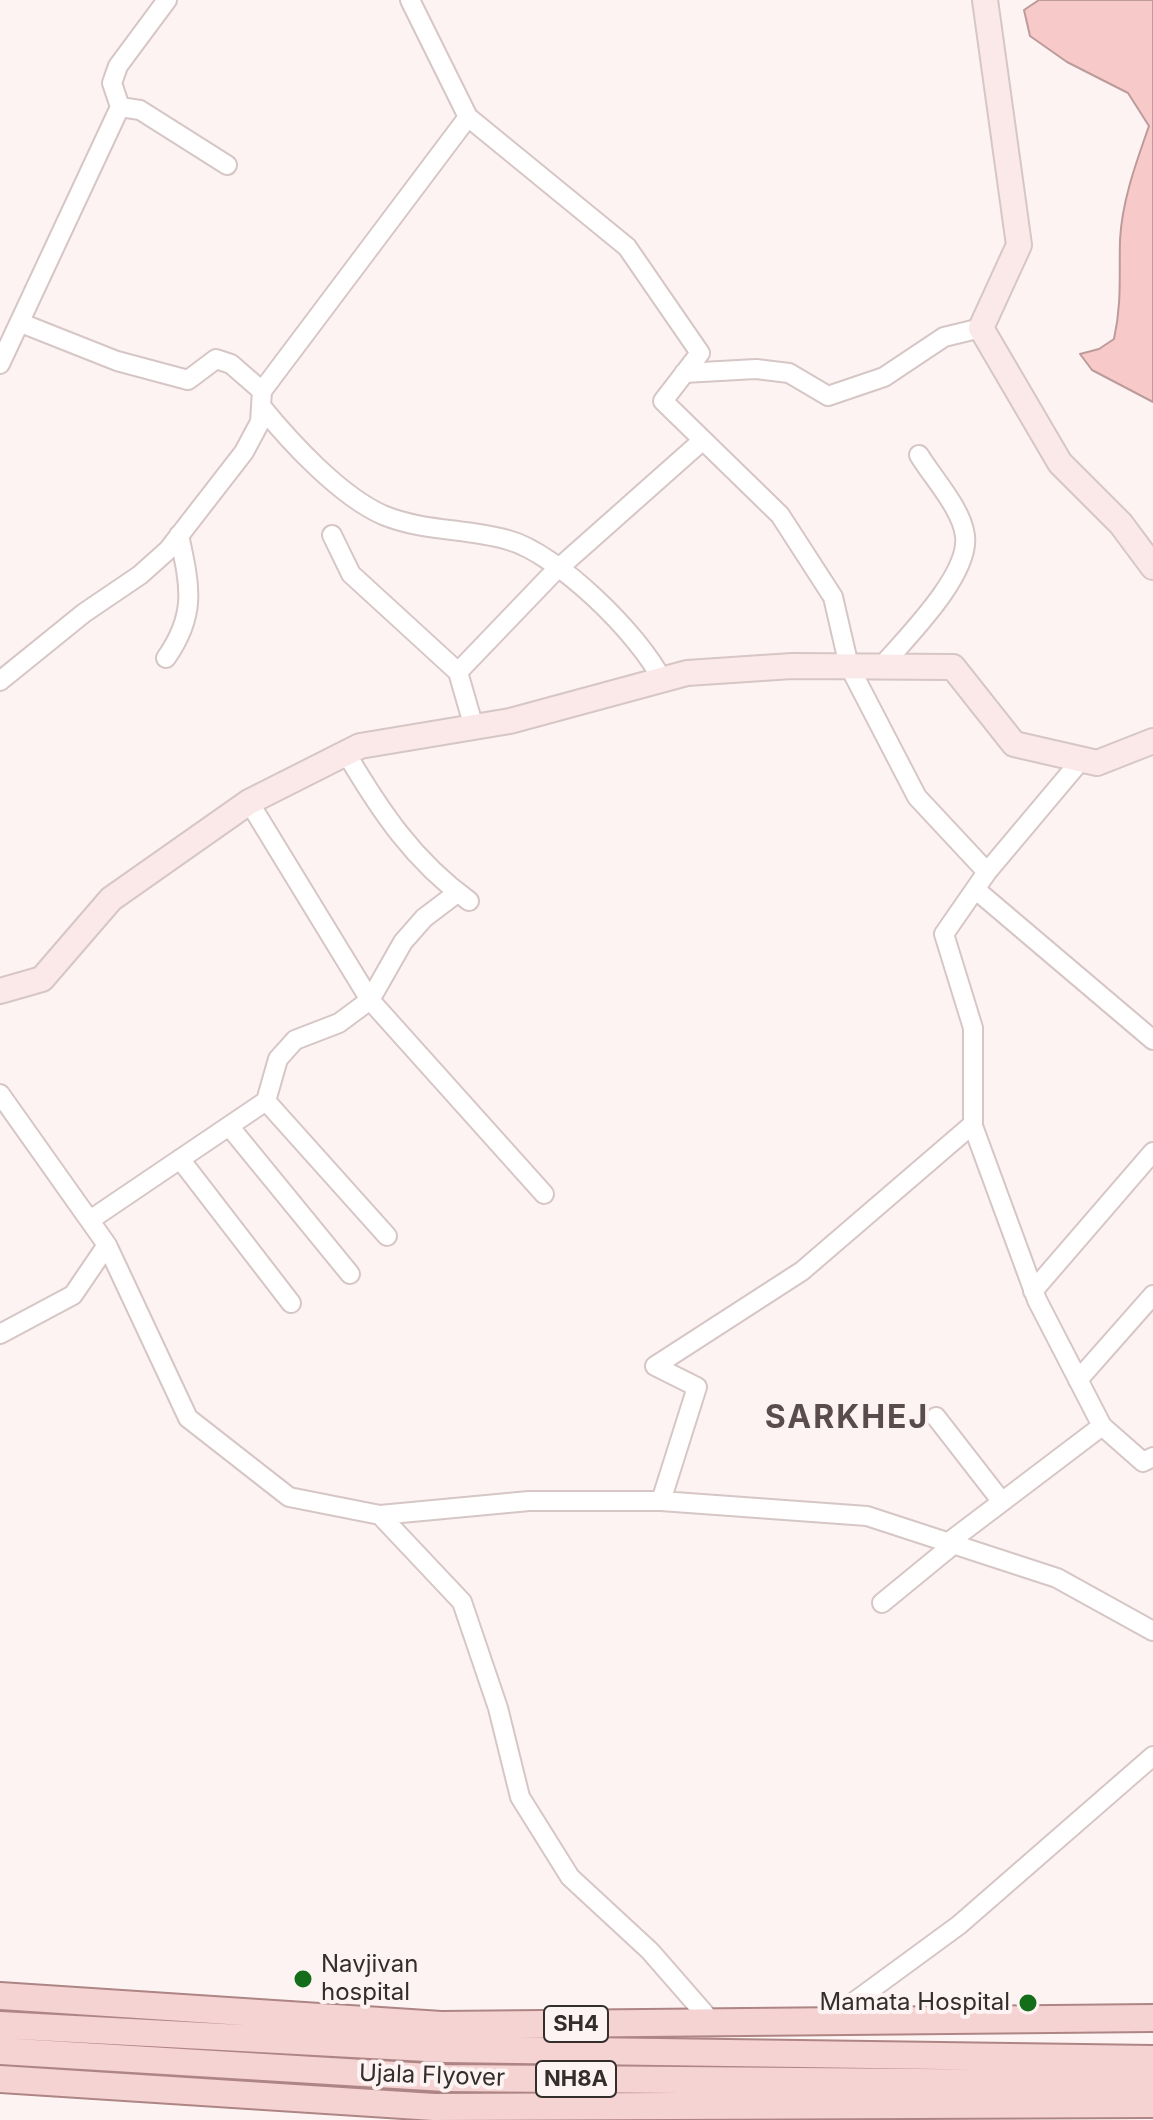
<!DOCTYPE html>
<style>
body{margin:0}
canvas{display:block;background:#fdf3f3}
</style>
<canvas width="1153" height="2120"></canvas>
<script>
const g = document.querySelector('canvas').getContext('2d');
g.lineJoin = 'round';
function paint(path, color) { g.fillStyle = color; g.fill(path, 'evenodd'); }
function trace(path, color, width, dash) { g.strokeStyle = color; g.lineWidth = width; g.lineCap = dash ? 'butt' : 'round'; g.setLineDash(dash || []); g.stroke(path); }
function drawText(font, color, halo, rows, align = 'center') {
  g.font = font + ' Inter,sans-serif'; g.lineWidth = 8; g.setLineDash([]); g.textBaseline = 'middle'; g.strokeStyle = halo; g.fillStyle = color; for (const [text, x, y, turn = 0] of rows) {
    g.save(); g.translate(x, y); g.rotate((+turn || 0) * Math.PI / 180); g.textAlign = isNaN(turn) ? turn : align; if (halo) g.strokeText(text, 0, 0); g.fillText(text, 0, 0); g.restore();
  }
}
const water = new Path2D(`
 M1039,0H1153V402L1092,370L1080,354L1099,349L1114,339C1122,302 1119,277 1120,240C1122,201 1136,163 1149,126L1128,93L1067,62L1030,36L1024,10Z`);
paint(water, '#f7cac9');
trace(water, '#bc9b9a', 2);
const street = new Path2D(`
 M410,0L468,117L627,247L700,353L663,401L780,515L833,597L849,666L917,797L987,872L944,934L973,1028V1126L1037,1300L1102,1426L949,1542
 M120,107L140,110L227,165
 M21,323L117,361L188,380L216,359L231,364L262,391
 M0,364L120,107L112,83L118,66L167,0
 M684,373L756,369L789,373L828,396L884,377L944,337L981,328
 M261,406C290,442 340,496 383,515C424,532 466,528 508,540C557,553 640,635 662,680
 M332,535L351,574L458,672L473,724
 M166,658C197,614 190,586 179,535
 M882,666C906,638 970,575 965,536C962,509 933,478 919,455
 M458,672L552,574L703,440
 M0,681L84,613L140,575L168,550L244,452L260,422L262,391L468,117
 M346,753C381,812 413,860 469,901
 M249,802L370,1000L544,1194
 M987,872L1082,759
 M975,889L1153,1040
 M0,1094L107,1245L188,1418L289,1497L380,1515L529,1501H661L867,1516L1057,1578L1153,1631
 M266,1101L278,1059L295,1040L339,1023L370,1000L403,942L424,918L457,893
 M229,1126L350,1274
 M180,1159L291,1303
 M90,1220L266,1101L387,1236
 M1033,1291L1153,1152
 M0,1334L73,1295L107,1245
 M1078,1380L1153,1295
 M936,1417L1002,1502
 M1102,1426L1143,1462L1153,1457
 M661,1501L697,1387L655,1366L802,1271L973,1124
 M380,1515L462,1602L498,1708L520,1797L570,1877L650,1951L712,2022
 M882,1603L954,1544
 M828,2021L959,1925L1153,1756`);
const secondary = new Path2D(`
 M985,0L1019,245L981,328L1060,463L1121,524L1153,567
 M0,991L42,979L111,899L249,802L360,746L510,721L687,673L792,666L953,667L1014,744L1097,763L1153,741`);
const primary = new Path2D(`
 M0,1996L441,2025L1153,2018
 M0,2025L445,2049L1153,2059
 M0,2051L445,2078L1153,2084
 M0,2079L434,2107L1153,2104`);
trace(street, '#d6c6c5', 22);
trace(secondary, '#d6c6c5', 28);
trace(primary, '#ad8584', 30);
trace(street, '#fff', 18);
trace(secondary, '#fae9e8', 24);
trace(primary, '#f5d3d2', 26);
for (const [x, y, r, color] of [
 [303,1979,10,"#146e19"],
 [1028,2003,10,"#146e19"]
]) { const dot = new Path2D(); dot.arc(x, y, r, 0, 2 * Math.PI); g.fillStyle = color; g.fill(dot); trace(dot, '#fdf3f3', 3); }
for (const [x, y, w] of [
 [576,2024,64],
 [576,2079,80]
]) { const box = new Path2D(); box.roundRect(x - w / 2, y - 18, w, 36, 6); g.fillStyle = '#fdf3f3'; g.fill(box); trace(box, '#332d2c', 2); }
drawText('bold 22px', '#332d2c', null, [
 ["SH4",576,2024],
 ["NH8A",576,2079]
]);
drawText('24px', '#332d2c', '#fdf3f3', [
 ["Navjivan",321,1965],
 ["hospital",321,1993],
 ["Mamata Hospital",1010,2003,"right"]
], 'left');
drawText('24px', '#332d2c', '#fdf3f3', [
 ["Ujala Flyover",432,2076,2]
]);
g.letterSpacing = '2px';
drawText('bold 32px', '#5a4c4c', '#fdf3f3', [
 ["SARKHEJ",847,1418]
]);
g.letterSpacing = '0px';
</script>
